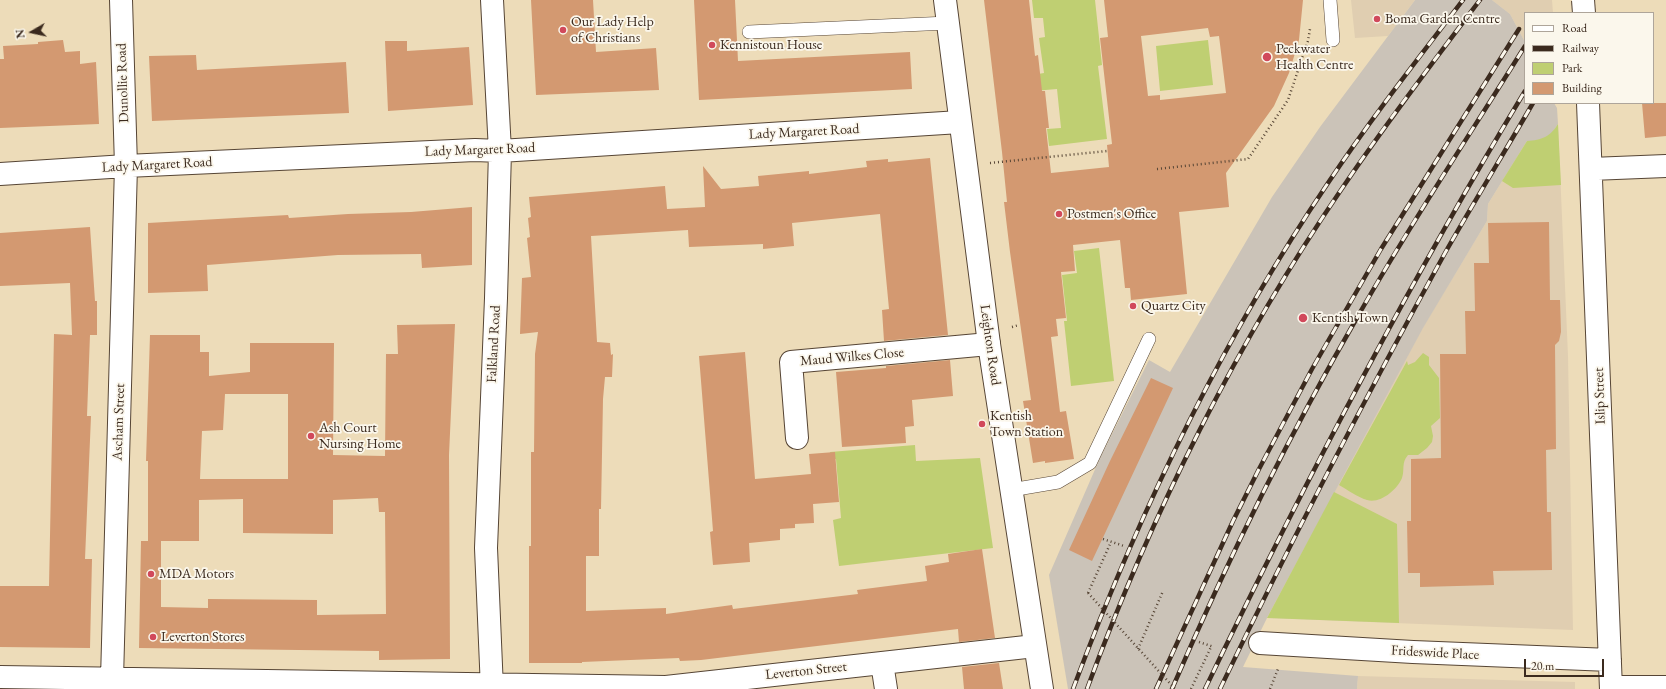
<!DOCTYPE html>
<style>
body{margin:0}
#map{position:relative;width:1666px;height:689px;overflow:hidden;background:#eddcb9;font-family:"EB Garamond",serif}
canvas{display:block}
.legend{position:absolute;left:1524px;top:12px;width:130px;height:92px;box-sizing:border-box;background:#fbf7ec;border:1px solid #aea59a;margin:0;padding:5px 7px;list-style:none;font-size:12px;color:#3b2a1e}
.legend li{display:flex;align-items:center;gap:8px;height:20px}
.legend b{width:20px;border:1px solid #aea59a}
.north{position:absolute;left:12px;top:12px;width:40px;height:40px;-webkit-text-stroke:3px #fbf7ec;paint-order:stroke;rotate:261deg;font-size:11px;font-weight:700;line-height:16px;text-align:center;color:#3b2a1e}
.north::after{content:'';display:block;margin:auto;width:14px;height:18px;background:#3b2a1e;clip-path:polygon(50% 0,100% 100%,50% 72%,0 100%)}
.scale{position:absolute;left:1524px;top:659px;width:80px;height:18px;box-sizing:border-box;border:2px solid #3b2a1e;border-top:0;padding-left:5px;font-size:12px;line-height:14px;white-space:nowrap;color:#3b2a1e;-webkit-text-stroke:3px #fbf7ec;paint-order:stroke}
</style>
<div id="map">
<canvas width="1666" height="689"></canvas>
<ul class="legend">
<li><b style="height:5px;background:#fff"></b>Road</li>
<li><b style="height:5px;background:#3b2a1e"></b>Railway</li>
<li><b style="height:11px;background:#bfcf72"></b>Park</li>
<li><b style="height:11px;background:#d39971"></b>Building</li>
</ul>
<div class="north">N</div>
<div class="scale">20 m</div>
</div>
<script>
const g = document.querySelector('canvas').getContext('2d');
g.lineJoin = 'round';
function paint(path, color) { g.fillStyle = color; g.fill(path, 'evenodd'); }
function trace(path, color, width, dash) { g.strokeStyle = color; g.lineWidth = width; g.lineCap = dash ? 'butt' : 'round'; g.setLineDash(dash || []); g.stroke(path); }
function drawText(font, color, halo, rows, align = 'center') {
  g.font = font + ' "EB Garamond",serif'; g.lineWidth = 3.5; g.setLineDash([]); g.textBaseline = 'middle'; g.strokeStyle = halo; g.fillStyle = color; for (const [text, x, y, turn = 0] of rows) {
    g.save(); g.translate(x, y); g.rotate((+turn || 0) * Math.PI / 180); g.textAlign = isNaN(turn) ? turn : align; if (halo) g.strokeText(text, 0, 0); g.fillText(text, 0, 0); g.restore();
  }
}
paint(new Path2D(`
 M1351,0H1415L1388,36L1355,38Z
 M1492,0H1552L1553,13H1525V42L1510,14Z
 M1558,124L1568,356L1573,630L1267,618L1423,327L1487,221L1488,204L1527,141L1553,132Z
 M1358,676L1575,682V689H1357Z`), '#e0ceb1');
paint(new Path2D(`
 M1415,0H1492L1510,14L1525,42V103H1554L1557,108L1558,124L1553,132L1547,138L1539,141H1527L1488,204L1487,221L1423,328L1267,618L1243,667L1358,676L1357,689H1068L1049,575L1100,458L1149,360L1170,372L1272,197L1320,127Z`), '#cbc3b8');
paint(new Path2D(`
 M1032,0H1095L1102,65L1098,66L1107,139L1049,146L1047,129L1061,128L1057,89L1034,91L1032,75L1044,73L1039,38L1045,37L1043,18H1034Z
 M1208,40L1213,85L1160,91L1156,46Z
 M1558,124L1561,185L1513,188L1502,181L1527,141C1542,140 1550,137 1558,124Z
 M1099,248L1114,381L1071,386L1064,321H1067L1062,275L1077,273L1074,251Z
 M1423,353L1429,357V365L1439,378L1440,418L1431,426L1433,436L1432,442L1427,448L1418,455H1408C1401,463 1405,469 1402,478C1397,490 1380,504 1367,500C1357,497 1348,490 1339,485L1407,361L1408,365L1415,362Z
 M915,445L916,461L980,458L993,548L839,566L833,520L841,518L836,459L831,460L830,452Z
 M1334,492L1397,524L1399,623L1267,618Z`), '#bfcf72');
paint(new Path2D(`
 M531,0H593L596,52L656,48L659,90L536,95Z
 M694,0H735L738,61L910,52L912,89L699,100Z
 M984,0H1029L1035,56L1038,55L1042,91H1045L1049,128H1046L1051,173L1109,167L1107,145L1112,144L1100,38L1108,37L1104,0H1303L1299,40L1289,73L1274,106L1226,173L1229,207L1179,212L1187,294L1131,300L1130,288H1125L1120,240L1073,245L1075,271L1061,272L1066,318L1056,319L1058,336L1051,337L1060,412L1066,411L1074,459L1045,463V461L1033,463L1023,401L1031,400L1010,252L1004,202H1007L1002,152ZM1208,28L1210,37L1219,36L1226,93L1160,100V95L1148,96L1141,36Z
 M63,40L65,52L80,51V64L96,62L99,124L0,128V59H4L3,46L38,44V42Z
 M385,41H407V51L469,47L473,105L388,111Z
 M196,55L197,70L346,62L349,113L152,121L149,56Z
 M1642,103H1666V136L1645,138Z
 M930,158L948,335L884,341L882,310L889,309L880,214L792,223L794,246L763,249V244L689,247L688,230L591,236L597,342L610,343L611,355L613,354L612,377H605L603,399L601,509H599V556H586V611L666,608V614L732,605L733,609L858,594L857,590L927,581L925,566L949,562L948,554L982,549L995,638L959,642L958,629L701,660L680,661L679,658L582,662V663H529V546H531V452H534L535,354L538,332L520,334L522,278L531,277L527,238L530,237L528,218L531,217L529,197L665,186L667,209L705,207L703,166L721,189L759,186L758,176L809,171V174L867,167L866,161L888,159V162Z
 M472,207V265L422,268L421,254L338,255L207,265L208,291L148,293V223L288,215L289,218L348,214L411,212Z
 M1549,222L1550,300H1560L1561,332L1559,341L1555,345L1556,449L1546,450L1547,512H1551L1552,570L1493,571L1494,585L1420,587V573H1408L1407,521H1411V459L1441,458L1440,354H1466L1465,311H1475L1474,263H1489L1488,223Z
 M90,227L95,301H97V335H90L87,416H91L85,559H92L90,648L0,647V586H49L54,334L72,335L70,283L0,286V233Z
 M455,324L449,455L450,659L379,660V651L139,648L141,541H148V461H146L150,335H200V352H209V376L250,372V343H334L333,455L385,456L386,354H398L397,325ZM225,394H288V479H200L202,431L223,430ZM378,498L379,512H385L386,614L317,615V600L208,599V608L161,607V541H199V500L243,499V533L333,534V500Z
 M745,352L755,479L811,474L809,454L835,452L839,502L813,504L814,523L795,524V528L780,529V540L749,543L750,562L713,565L710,532L713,531L699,356Z
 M950,360L953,396L912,400L914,426L905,427L906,443L842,447L836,372L886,368V366Z
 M1151,378L1173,388L1092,561L1069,550L1110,461Z
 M999,663L1003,689H964L962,667Z`), '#d39971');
const lane = new Path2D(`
 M1330,0L1333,40
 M749,32L948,23
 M1011,490L1058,482L1090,463L1149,339`);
const street = new Path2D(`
 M492,0L500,151L496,298L486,548L492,689
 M1588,103L1611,689
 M1591,169L1666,166
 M0,174L126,166L475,150L500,151L960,122
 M797,438L791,362L989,344
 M1260,643L1413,652L1610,660
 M882,663L886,689
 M0,677L666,687L1035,646
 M112,679L126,166L121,0
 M1612,687H1666`);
const secondary = new Path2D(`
 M945,0L989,344L1042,689`);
trace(lane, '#564535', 14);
trace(street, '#564535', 24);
trace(secondary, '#564535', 24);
trace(new Path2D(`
 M990,163L1107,151
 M1157,169L1248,159L1288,100L1308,41L1310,29
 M1012,327L1019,325
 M1103,539L1124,546
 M1088,593L1111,542
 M1199,642L1214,647
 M1138,649L1163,591
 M1191,689L1211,647
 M1270,689L1278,669`), '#564535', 2.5, [1, 3]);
trace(lane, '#fff', 13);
trace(street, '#fff', 22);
trace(secondary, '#fff', 22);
const rail = new Path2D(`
 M1073,689C1139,512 1222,340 1328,183C1370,120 1417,60 1463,0
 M1087,689C1151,515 1238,340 1343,187C1386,123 1433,62 1480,0
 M1156,689L1233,521L1259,469L1312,369L1381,249L1519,29
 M1172,689C1227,561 1288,437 1358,316C1410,224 1469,136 1525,46
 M1205,689C1303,485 1408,285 1525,91
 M1220,689C1291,541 1366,396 1445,253C1474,202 1504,153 1533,103`);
trace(rail, '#3b2a1e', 4.5);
trace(rail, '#fbf7ec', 3, [9]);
const streetBridge = new Path2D(`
 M1583,0L1584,13`);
trace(streetBridge, '#564535', 24, []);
trace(new Path2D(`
 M1088,593L1175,689`), '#564535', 2.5, [1, 3]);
trace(streetBridge, '#fff', 22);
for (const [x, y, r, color] of [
 [1377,19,4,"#d1495b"],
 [563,30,4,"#d1495b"],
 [712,45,4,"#d1495b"],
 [1267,57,5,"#d1495b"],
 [1059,214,4,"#d1495b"],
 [1133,306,4,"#d1495b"],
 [1303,318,5,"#d1495b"],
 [982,424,4,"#d1495b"],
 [311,436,4,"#d1495b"],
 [151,574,4,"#d1495b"],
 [153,637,4,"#d1495b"]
]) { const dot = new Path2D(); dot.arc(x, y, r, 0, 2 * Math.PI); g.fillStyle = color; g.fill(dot); trace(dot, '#fbf7ec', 1.5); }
drawText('14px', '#3b2a1e', '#fbf7ec', [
 ["Boma Garden Centre",1385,19],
 ["Our Lady Help",571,22],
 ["of Christians",571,38],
 ["Kennistoun House",720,45],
 ["Peckwater",1276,49],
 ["Health Centre",1276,65],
 ["Postmen's Office",1067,214],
 ["Quartz City",1141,306],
 ["Kentish Town",1312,318],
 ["Kentish",990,416],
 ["Town Station",990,432],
 ["Ash Court",319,428],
 ["Nursing Home",319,444],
 ["MDA Motors",159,574],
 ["Leverton Stores",161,637]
], 'left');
drawText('14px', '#3b2a1e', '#fbf7ec', [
 ["Dunollie Road",123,83,-92],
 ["Lady Margaret Road",804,132,-3],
 ["Lady Margaret Road",480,150,-2],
 ["Lady Margaret Road",157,165,-3],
 ["Falkland Road",494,344,-87],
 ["Leighton Road",990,345,82],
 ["Maud Wilkes Close",852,357,-5],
 ["Islip Street",1600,396,-92],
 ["Ascham Street",119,422,-88],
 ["Frideswide Place",1435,653,3],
 ["Leverton Street",806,671,-6]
]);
</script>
